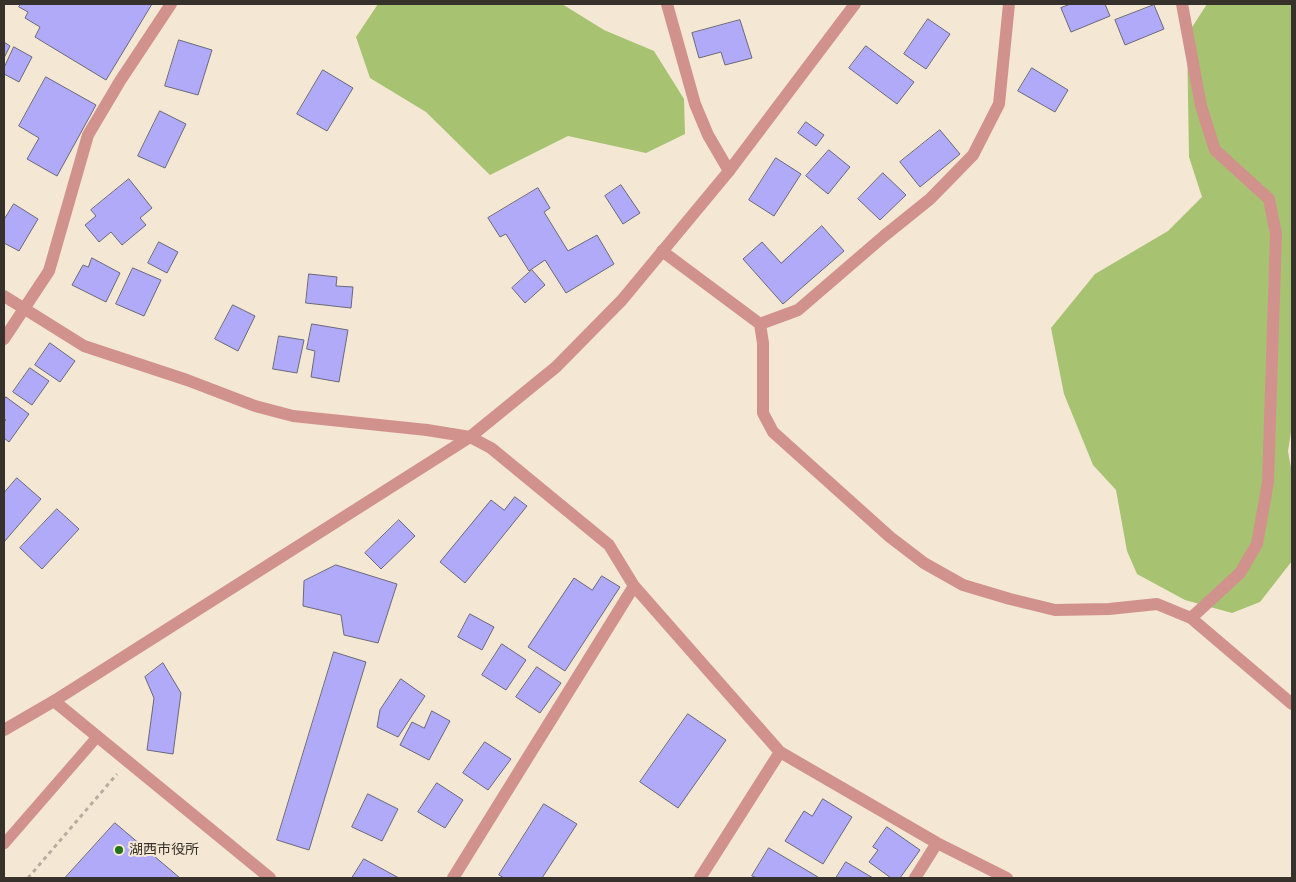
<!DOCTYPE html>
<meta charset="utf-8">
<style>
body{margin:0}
#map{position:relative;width:1296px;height:882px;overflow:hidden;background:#f4e7d4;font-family:Helvetica,sans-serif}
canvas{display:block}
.frame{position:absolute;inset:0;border:5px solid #36312a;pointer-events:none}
</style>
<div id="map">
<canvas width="1296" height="882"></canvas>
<div class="frame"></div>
</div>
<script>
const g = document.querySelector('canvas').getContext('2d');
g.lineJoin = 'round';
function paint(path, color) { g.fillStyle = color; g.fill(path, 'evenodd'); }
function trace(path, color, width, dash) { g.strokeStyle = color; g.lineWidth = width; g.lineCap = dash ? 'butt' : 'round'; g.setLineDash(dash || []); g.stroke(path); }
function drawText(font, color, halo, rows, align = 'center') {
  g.font = font + ' Helvetica,"Noto Sans JP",sans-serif'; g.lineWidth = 4; g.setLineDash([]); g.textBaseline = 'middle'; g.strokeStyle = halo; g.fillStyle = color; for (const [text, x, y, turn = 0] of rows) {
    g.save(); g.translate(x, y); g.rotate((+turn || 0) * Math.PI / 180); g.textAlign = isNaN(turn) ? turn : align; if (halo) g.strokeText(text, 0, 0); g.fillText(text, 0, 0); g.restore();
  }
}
paint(new Path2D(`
 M378,4H562L604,30L654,51L684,99L685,134L646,153L568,136L490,175L426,112L370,78L356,37Z
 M1207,4H1292V426L1288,451L1292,473V561L1260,602L1232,613L1185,600L1137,574L1127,551L1116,490L1093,465L1064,394L1051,328L1095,274L1168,231L1202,197L1189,157L1187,35Z`), '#a7c270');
const building = new Path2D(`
 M21,4H152L106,80L35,37L40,27L25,18L28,12L19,7Z
 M1071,4H1105L1110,16L1071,32L1061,8Z
 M1154,5L1164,29L1125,45L1115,20Z
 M928,19L950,34L926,69L904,54Z
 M740,20L752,58L725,65L721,52L699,58L692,33Z
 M179,40L212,50L198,95L165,86Z
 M4,42L10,46L4,58Z
 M866,46L914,82L897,104L849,68Z
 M14,47L32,57L19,82L4,74V68Z
 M1032,68L1068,90L1055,112L1018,91Z
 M323,70L353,88L327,131L297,114Z
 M46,77L96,105L57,176L27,159L39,138L19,126Z
 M160,111L186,124L165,168L138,156Z
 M806,122L824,135L816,146L798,133Z
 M940,130L960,154L920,187L900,162Z
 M829,150L850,167L828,194L806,176Z
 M776,158L801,174L774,216L749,200Z
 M883,173L906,195L880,220L858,199Z
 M129,179L152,208L140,218L146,225L122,245L111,232L99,242L85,225L96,216L91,210Z
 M621,185L640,213L623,224L605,196Z
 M538,188L550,208L544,212L568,251L597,235L614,264L566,293L545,260L529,271L506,234L500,237L488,218Z
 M14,204L38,219L19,251L4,243V220Z
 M822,226L844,251L783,304L743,259L762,242L781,263Z
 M159,242L178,252L167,273L148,263Z
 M92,258L120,273L106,302L72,285L83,265L88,267Z
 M133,268L161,280L144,316L116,304Z
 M532,270L545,285L525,303L512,288Z
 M309,274L337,277L336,286L353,287L351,308L306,303Z
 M233,305L255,316L238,351L215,339Z
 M312,324L348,330L339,382L311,377L315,351L307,349Z
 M279,336L304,340L297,373L273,369Z
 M50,343L75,361L60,382L35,365Z
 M30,368L49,381L32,405L13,392Z
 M6,397L29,414L9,442L4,438V422L6,420L4,419V401Z
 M17,478L41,499L4,542V493Z
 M515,497L527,506L465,583L440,562L491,500L504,510Z
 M57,509L79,529L42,569L20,548Z
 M399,520L415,536L381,569L365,553Z
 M336,565L397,584L378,643L344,635L341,615L303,606L304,581Z
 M602,576L620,587L565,671L528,647L574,578L592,590Z
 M470,614L494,627L482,650L458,637Z
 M502,644L526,660L506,690L482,675Z
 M334,652L366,662L309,850L277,840Z
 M163,663L181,693L173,754L147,750L154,698L145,677Z
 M537,667L561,683L540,713L516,697Z
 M401,679L425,696L398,737L377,727L380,710Z
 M432,711L450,721L429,760L400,745L412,722L424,728Z
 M688,714L726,740L678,808L640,782Z
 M485,742L511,759L488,790L463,773Z
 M437,783L463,800L445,828L418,812Z
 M368,794L398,809L382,841L352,827Z
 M823,799L852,817L823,864L785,841L804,811L812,816Z
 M544,804L577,824L542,878H504L499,875Z
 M115,823L180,878H65Z
 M887,827L920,850L900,878H891L869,862L878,850L873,847Z
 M769,848L818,877L817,878H757L752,876Z
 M364,859L399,878H352Z
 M846,862L873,878H836Z`);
paint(building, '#b0aaf9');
trace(building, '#69687a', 1);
trace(new Path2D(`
 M28,878L117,774`), '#b7ac9d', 3, [4, 4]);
trace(new Path2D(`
 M4,844L97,737`), '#d1928d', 11);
trace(new Path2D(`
 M667,4L695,104L708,135L729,171
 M1182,4L1201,106L1215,150L1269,199L1276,234L1268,482L1257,544L1240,573L1191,618
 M662,251L760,324L763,343V413L773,432L890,537L924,563L963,585L1010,599L1055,610L1109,609L1157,604L1191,618L1292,704
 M4,296L84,346L187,380L255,406L293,416L427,430L470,437L491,448L609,545L634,586L780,752L937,843L1007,878
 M760,324L798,310L884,236L930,199L973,155L999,104L1009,4
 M4,339L49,271L88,135L120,81L171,4
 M54,701L270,878
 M453,878L634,586
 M700,878L780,752
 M915,878L937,843`), '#d1928d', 12);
trace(new Path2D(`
 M4,730L54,701L470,437L556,367L622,300L729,171L855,4`), '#d1928d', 12);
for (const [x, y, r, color] of [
 [119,850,5,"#22731b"]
]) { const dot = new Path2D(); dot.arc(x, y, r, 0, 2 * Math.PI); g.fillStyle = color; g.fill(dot); trace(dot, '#f4e7d4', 2); }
drawText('14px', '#36312a', '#f4e7d4', [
 ["湖西市役所",129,850]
], 'left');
</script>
